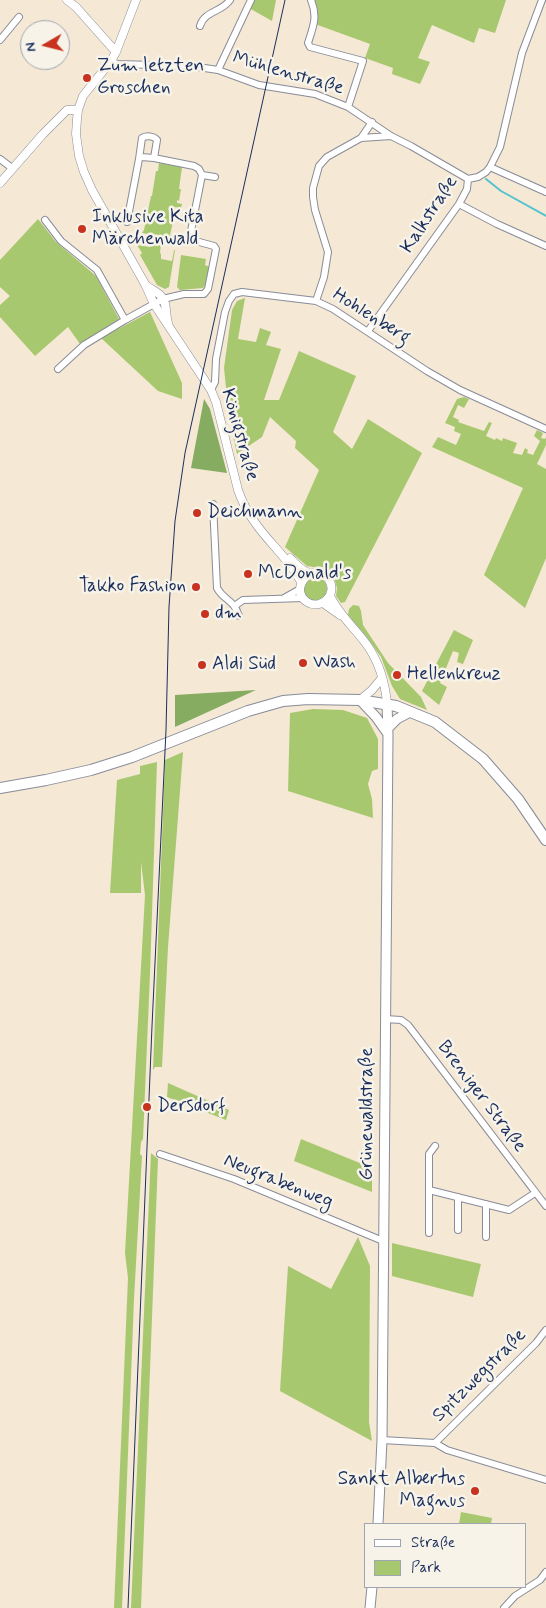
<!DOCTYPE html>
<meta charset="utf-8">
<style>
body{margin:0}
#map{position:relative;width:546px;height:1608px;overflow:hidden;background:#f5e8d4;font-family:Mynerve,sans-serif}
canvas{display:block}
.legend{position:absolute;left:364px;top:1523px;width:162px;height:65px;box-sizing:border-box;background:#f7f3e8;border:1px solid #9fa5b1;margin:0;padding:6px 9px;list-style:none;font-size:15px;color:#1b2f5e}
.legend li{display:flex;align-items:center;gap:10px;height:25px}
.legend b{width:25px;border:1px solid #9fa5b1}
.north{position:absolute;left:20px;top:20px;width:50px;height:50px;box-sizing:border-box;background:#f7f3e8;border:1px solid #9fa5b1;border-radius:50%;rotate:262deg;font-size:14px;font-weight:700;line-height:20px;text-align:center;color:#1b2f5e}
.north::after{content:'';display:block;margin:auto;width:18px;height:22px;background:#c8321e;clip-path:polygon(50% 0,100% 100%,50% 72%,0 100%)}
</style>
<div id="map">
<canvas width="546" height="1608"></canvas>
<ul class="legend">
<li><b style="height:6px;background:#fff"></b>Straße</li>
<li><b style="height:14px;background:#a8c870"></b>Park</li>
</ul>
<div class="north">N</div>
</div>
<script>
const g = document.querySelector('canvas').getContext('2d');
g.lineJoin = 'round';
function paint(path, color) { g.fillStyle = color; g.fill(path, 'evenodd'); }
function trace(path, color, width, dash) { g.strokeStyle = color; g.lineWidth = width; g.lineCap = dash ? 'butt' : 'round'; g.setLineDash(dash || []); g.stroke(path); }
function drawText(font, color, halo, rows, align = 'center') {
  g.font = font + ' Mynerve,sans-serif'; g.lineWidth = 5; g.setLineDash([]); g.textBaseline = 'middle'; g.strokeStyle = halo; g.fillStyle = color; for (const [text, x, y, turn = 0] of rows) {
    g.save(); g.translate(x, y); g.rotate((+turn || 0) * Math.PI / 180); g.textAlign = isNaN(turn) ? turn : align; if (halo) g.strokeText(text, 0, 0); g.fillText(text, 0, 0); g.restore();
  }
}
paint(new Path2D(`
 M253,0H276L272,21L249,8Z
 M315,0H506L495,33L479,28L474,43L432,25L418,58L430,62L420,84L392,74L393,68L365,58L370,44L315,24L318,12Z
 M159,163L182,167L179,189H181L179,201L177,200V203L182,204L181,208L174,207L173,212L175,213L170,235L181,238V240L167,238L166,244H161L160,253L161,254V259L172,261L174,250H175L169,287L165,289L157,285L140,255L142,253L137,245L150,247L152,235L142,233L144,230L151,196H152L156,171H158Z
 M38,219L56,242L96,276L119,319L80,344L68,327L35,356L0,317V305L10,296L0,287V260Z
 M181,255L206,259L205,265L210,267L206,284L203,288L180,290L177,287Z
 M245,298L238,339L256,342L260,328L271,332L266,345L281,349L264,400H279L299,351L356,376L333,432L352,449L368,419L422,453L345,602L341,603L336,596L337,588L334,577L326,569L307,566L285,547L319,470L295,448L296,441L270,417L262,437L237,454L229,417L224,368L232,310L237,301Z
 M150,312L182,383V399L158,391L101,338Z
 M464,397L469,399L464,408L458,405L453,417L459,420L458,422L484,431L489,422L492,423L486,436L495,440L496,438L502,441L503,438L517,443L513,453L522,455L525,448L528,450L527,453L533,455L540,441L534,436L537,430L543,433L541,438L545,439L546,437V445L537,464L546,469V558L525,608L484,575L523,488L432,447L438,437L456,445L461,434L454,431L455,427L445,423L457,399Z
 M303 589a12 12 0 1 1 24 0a12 12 0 1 1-24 0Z
 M353,605L359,606L361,611L363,625L388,663L421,697L427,710L400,699L392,686L381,657L366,636L348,615L349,609Z
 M454,630L473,640L463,664L457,662L459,653L453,651L440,683L447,687L439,705L422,691Z
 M313,709L343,710L367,718L378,739V769L372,771L368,784L372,799L373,818L288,791L290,713Z
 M183,752L168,947L162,1067H155L153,1070L165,760Z
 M157,762L150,974L143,1139L141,1142L140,1154L142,1156L134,1299L122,1608H114L128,1278L125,1253L145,895L141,862V893H110L117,780L140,774V766Z
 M168,1083L229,1110L226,1120L167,1097Z
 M301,1139L372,1168V1192L294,1161Z
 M151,1153L158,1159L141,1608H131Z
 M358,1237L370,1266L369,1422L372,1441L280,1391L288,1266L331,1289Z
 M392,1243L481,1264L473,1297L392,1276Z
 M461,1512L492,1518L491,1524H459Z`), '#a8c870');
paint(new Path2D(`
 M204,399L210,409L227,473L191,468Z
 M256,690L175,727V695Z`), '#86ac62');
trace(new Path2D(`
 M486,179L501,191L546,216`), '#55c2cf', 2);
const minor = new Path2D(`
 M311,0C318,17 313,27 308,43L310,47L363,61L348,107
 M200,26C204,11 222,12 230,0
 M0,40L19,17
 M111,61L117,64L191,66L218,70L259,85L315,94L348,107L391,136L411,146L468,179
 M218,70L251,0
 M361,138L372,122
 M0,159L12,168
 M139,159L142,138C146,135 154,136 157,140L154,158
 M490,167L546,192
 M202,175L215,177
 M468,179L478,177L486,172L490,167L500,147L522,53L542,0
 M459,204L497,224L546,246
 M45,220L61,241L97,270L125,320
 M316,301L324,277L328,252L315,210L313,197V188L319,166L327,157L361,138L391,136
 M368,331L459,204L467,189L468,179
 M58,369L84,345L125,320L163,299L184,294H204L208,289L216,249L214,246L192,240L190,236L202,175L199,169L194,166L154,158L141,157L139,159L127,222
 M211,390L215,382L216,359L225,312L229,301L234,294L242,292L316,301L333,309L427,371L460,390L546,429
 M213,504L217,588C224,601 233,598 239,616
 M284,598L300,589
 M236,605L243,600L303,598
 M385,1019L401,1020L408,1025L546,1206
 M160,1154L234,1179L383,1241
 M429,1190L509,1210L535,1193
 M458,1230V1197
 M429,1233V1154L435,1146
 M486,1237V1204
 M382,1440L435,1443L447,1450L546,1480
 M435,1443L536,1343L546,1330
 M504,1608L515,1596L540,1580L546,1572`);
const tertiary = new Path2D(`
 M67,0L76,7L116,52
 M136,0L116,52L111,61L83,96L78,110L77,119L76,134L79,156L84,172L92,190L145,284L154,304L211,390L216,402L238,490C242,502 248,513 256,524C270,544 290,560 301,582
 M0,183L43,134L67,110H78
 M147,286C151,289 157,292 160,295C168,302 165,314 168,323
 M290,558C295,563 299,568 305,571C313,576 323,570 329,580C338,594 321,611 307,602C295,594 300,579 311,574
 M330,596C339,615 355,628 367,645C379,662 385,683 387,703
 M323,603L340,615
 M360,700L372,690L382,678`);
const secondary = new Path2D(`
 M360,700L376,717L388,734
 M388,728L397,719L410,712
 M378,1524L382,1440L388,735L387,703
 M370,1608L372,1587`);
const primary = new Path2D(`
 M0,788L46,780L91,770L132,757L248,711L283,701L308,699L360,700L396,706L435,722L483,759L518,799L546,840`);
trace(minor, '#888c99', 8);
trace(tertiary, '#888c99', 9);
trace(secondary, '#888c99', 11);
trace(primary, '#888c99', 12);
trace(minor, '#fff', 6);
trace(tertiary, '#fff', 8);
trace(secondary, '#fff', 9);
trace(primary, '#fff', 10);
trace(new Path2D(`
 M128,1608L152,1026L166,730L169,607L175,521L185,453L285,0`), '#1b2f5e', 1);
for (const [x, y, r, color] of [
 [87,78,5,"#c8321e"],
 [82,229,5,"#c8321e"],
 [197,513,5,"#c8321e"],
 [248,574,5,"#c8321e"],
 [196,587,5,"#c8321e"],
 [205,614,5,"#c8321e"],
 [303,663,5,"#c8321e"],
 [202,665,5,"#c8321e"],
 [397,675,5,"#c8321e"],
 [147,1107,5,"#c8321e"],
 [475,1491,5,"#c8321e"]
]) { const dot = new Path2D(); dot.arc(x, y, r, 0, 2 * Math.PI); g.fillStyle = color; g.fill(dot); trace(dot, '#f7f3e8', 2); }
drawText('19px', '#1b2f5e', '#f7f3e8', [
 ["Zum letzten",97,67],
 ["Groschen",97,89],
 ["Inklusive Kita",92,218],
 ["Märchenwald",92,240],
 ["Deichmann",207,513],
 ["McDonald's",258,574],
 ["Takko Fashion",186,587,"right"],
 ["dm",215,614],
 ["Wash",313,663],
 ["Aldi Süd",212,665],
 ["Hellenkreuz",407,675],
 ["Dersdorf",157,1107],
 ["Sankt Albertus",465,1480,"right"],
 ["Magnus",465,1502,"right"]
], 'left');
drawText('19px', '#1b2f5e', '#f7f3e8', [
 ["Mühlenstraße",288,74,16],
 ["Kalkstraße",430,215,-57],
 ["Hohlenberg",371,317,32],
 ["Königstraße",239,435,74],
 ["Breniger Straße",481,1097,53],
 ["Grünewaldstraße",368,1114,-90],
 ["Neugrabenweg",278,1182,22],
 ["Spitzwegstraße",480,1376,-45]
]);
</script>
